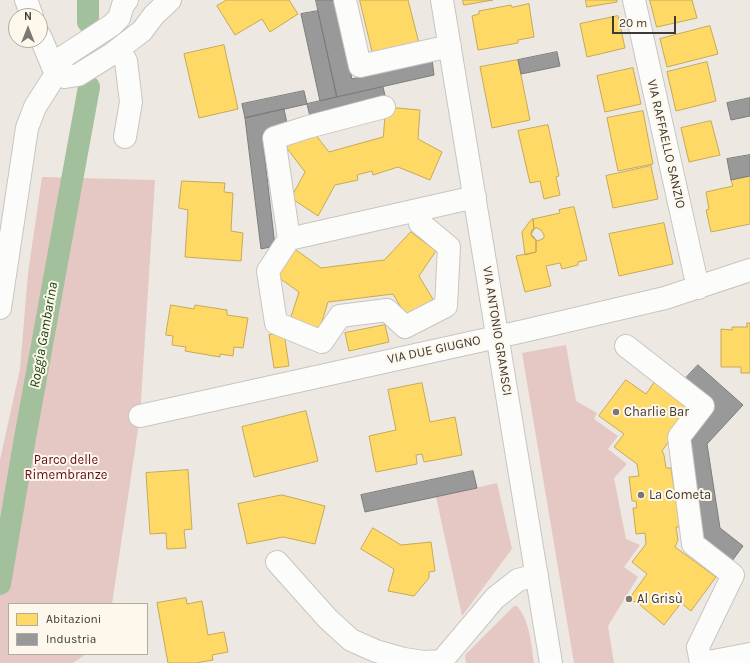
<!DOCTYPE html>
<meta charset="utf-8">
<style>
body{margin:0}
#map{position:relative;width:750px;height:663px;overflow:hidden;background:#ede9e2;font-family:Karla,sans-serif}
canvas{display:block}
.legend{position:absolute;left:8px;top:603px;width:140px;height:52px;box-sizing:border-box;background:#fef7eb;border:1px solid #b1aba3;margin:0;padding:5px 7px;list-style:none;font-size:12px;color:#3d3a36}
.legend li{display:flex;align-items:center;gap:8px;height:20px}
.legend b{width:20px;border:1px solid #b1aba3}
.north{position:absolute;left:8px;top:8px;width:40px;height:40px;box-sizing:border-box;background:#fef7eb;border:1px solid #b1aba3;border-radius:50%;rotate:0deg;font-size:11px;font-weight:700;line-height:16px;text-align:center;color:#3d3a36}
.north::after{content:'';display:block;margin:auto;width:14px;height:18px;background:#7b7772;clip-path:polygon(50% 0,100% 100%,50% 72%,0 100%)}
.scale{position:absolute;left:612px;top:16px;width:64px;height:18px;box-sizing:border-box;border:2px solid #3d3a36;border-top:0;padding-left:5px;font-size:12px;line-height:14px;white-space:nowrap;color:#3d3a36;-webkit-text-stroke:3px #fef7eb;paint-order:stroke}
</style>
<div id="map">
<canvas width="750" height="663"></canvas>
<ul class="legend">
<li><b style="height:11px;background:#ffd966"></b>Abitazioni</li>
<li><b style="height:11px;background:#999"></b>Industria</li>
</ul>
<div class="north">N</div>
<div class="scale">20 m</div>
</div>
<script>
const g = document.querySelector('canvas').getContext('2d');
g.lineJoin = 'round';
function paint(path, color) { g.fillStyle = color; g.fill(path, 'evenodd'); }
function trace(path, color, width, dash) { g.strokeStyle = color; g.lineWidth = width; g.lineCap = dash ? 'butt' : 'round'; g.setLineDash(dash || []); g.stroke(path); }
function drawText(font, color, halo, rows, align = 'center') {
  g.font = font + ' Karla,sans-serif'; g.lineWidth = 4; g.setLineDash([]); g.textBaseline = 'middle'; g.strokeStyle = halo; g.fillStyle = color; for (const [text, x, y, turn = 0] of rows) {
    g.save(); g.translate(x, y); g.rotate((+turn || 0) * Math.PI / 180); g.textAlign = isNaN(turn) ? turn : align; if (halo) g.strokeText(text, 0, 0); g.fillText(text, 0, 0); g.restore();
  }
}
paint(new Path2D(`
 M42,177L155,180L140,416L112,604H9V654H86L73,663H0V460L20,369L28,273Z
 M566,345L576,401L597,413L594,419L618,436L608,449L627,464L614,478L626,539L640,545L624,567L638,577L608,626L614,663H574L522,353Z
 M497,483L512,549L462,616L436,497Z
 M514,606H517C530,621 531,644 534,663H466L465,655Z`), '#e5c7c4');
const homes = new Path2D(`
 M227,0H289L298,14L270,32L262,19L235,35L217,6Z
 M360,0H408L420,47L374,58Z
 M463,0H493L464,5Z
 M586,0H617V2L587,7Z
 M650,0H692L697,18L657,27Z
 M529,4L534,37L518,40V43L478,50L472,16L479,14V11L511,5L512,7Z
 M618,16L625,48L587,57L580,24Z
 M710,26L718,54L667,67L660,39Z
 M224,45L238,109L199,118L184,54Z
 M518,60L530,120L492,128L480,67Z
 M707,62L716,101L676,111L667,72Z
 M633,68L641,104L605,112L597,76Z
 M386,107L420,110L418,139L442,152L430,180L398,167L373,175L372,171L357,175L358,180L335,185L318,216L291,198L305,172L286,147L311,129L329,152L383,137Z
 M643,111L653,164L618,171L607,118Z
 M711,121L720,155L689,162L681,128Z
 M548,125L559,176L556,177L560,195L544,199L540,181L530,183L518,131Z
 M651,166L658,199L613,208L606,176Z
 M750,176V224L711,232L706,210L709,209L706,192L733,186L731,180Z
 M182,181L225,183L224,192L233,193L231,231L243,233L241,261L185,257L188,210L179,208Z
 M574,207L587,260L578,262V265L562,269L560,263L546,266L551,286L525,292L516,256L536,252V240L531,234L534,229L533,219L560,213L559,210Z
 M533,219L534,229L531,234L536,240V252L525,255L522,232L530,221Z
 M664,223L673,264L619,276L609,234Z
 M537,228L541,230L544,235V238L538,241L533,238L531,234L532,230Z
 M411,232L436,251L419,276L434,301L406,316L393,294L328,302L319,331L290,320L299,292L272,273L292,247L321,268L384,260Z
 M171,305L194,309L195,305L227,310V315L248,318L243,348L234,347L233,356L220,354V357L185,351L186,347L172,345L173,336L166,335Z
 M747,323H750V373H741V367H721V329L732,330V327H747Z
 M385,325L389,342L349,351L345,333Z
 M284,333L289,366L274,368L269,335Z
 M626,380L646,394L655,381L692,408L662,451L664,455L666,468H671L680,527H676L678,540L675,547L716,577L691,611L681,603L664,625L639,604L629,599L647,574L632,562L646,544L645,533L636,534L633,508H637L636,501H632L629,477L639,476L637,464L614,447L624,434L599,416Z
 M422,383L430,422L455,417L462,455L424,462L422,454L416,455L417,464L376,472L369,436L396,430L388,390Z
 M306,411L318,461L254,477L242,427Z
 M188,470L192,529L184,530L186,548L167,549L166,533L150,534L146,473Z
 M282,495L325,506L315,544L283,537L247,544L238,504Z
 M373,528L401,545L431,542L435,571L429,572V578L414,596L388,591L394,569L361,549Z
 M186,598L187,604L202,601L208,635L224,632L228,652L212,655L213,660L196,663H168L157,603Z`);
paint(homes, '#ffd966');
trace(homes, '#c5a958', 1);
const industry = new Path2D(`
 M316,0H335L352,79L432,59L434,75L337,97Z
 M318,11L337,97L320,101L301,14Z
 M557,52L560,66L521,74L518,60Z
 M383,87L387,104L311,121L307,104Z
 M304,91L307,104L245,118L242,104Z
 M750,98V116L731,120L727,103Z
 M284,109L288,128L262,134L275,246L261,249L245,118Z
 M750,155V176L731,180L727,159Z
 M698,365L743,405L707,444L720,528L743,546L732,561L703,537L688,436L713,405L685,379Z
 M473,471L477,488L365,512L361,495Z`);
paint(industry, '#999');
trace(industry, '#7d7c7b', 1);
trace(new Path2D(`
 M88,0V22
 M0,584L25,438L89,87`), '#a1c09b', 22);
const minor = new Path2D(`
 M26,0L32,16
 M345,0L360,66L450,46
 M442,0L551,663
 M634,0L698,288
 M40,36L56,74
 M118,50L126,61L131,102L125,137
 M56,74L65,77L78,75L112,54L142,31L154,15L170,0
 M384,107L308,127L274,138L289,239L475,197
 M289,239L268,271L276,323L322,342L340,316L387,310L405,327L446,306L449,247L420,223
 M0,308L27,128L35,107L56,74L63,57L112,25L119,18L123,5L127,0
 M626,346L703,406L679,437L693,544L733,575L698,647L701,663
 M140,416L524,331L665,298L750,270
 M277,562L328,619L351,640L376,651L404,659L424,662L442,661
 M440,663L495,598L518,580L537,575
 M703,663L750,654`);
trace(minor, '#c8c5c0', 24);
trace(minor, '#fcfcfb', 22);
for (const [x, y, r, color] of [
 [616,412,4,"#7b7772"],
 [641,495,4,"#7b7772"],
 [629,599,4,"#7b7772"]
]) { const dot = new Path2D(); dot.arc(x, y, r, 0, 2 * Math.PI); g.fillStyle = color; g.fill(dot); trace(dot, '#fef7eb', 1.5); }
drawText('13px', '#3d3a36', '#fef7eb', [
 ["VIA RAFFAELLO SANZIO",666,144,77],
 ["VIA ANTONIO GRAMSCI",497,331,81],
 ["VIA DUE GIUGNO",434,350,-12]
]);
drawText('13px', '#3d3a36', '#fef7eb', [
 ["Charlie Bar",624,412],
 ["La Cometa",649,495],
 ["Al Grisù",637,599]
], 'left');
drawText('13px', '#610a19', '#fef7eb', [
 ["Parco delle",66,460],
 ["Rimembranze",66,475]
]);
drawText('italic 14px', '#0d3d0a', '#fef7eb', [
 ["Roggia Gambarina",44,335,-80]
]);
</script>
